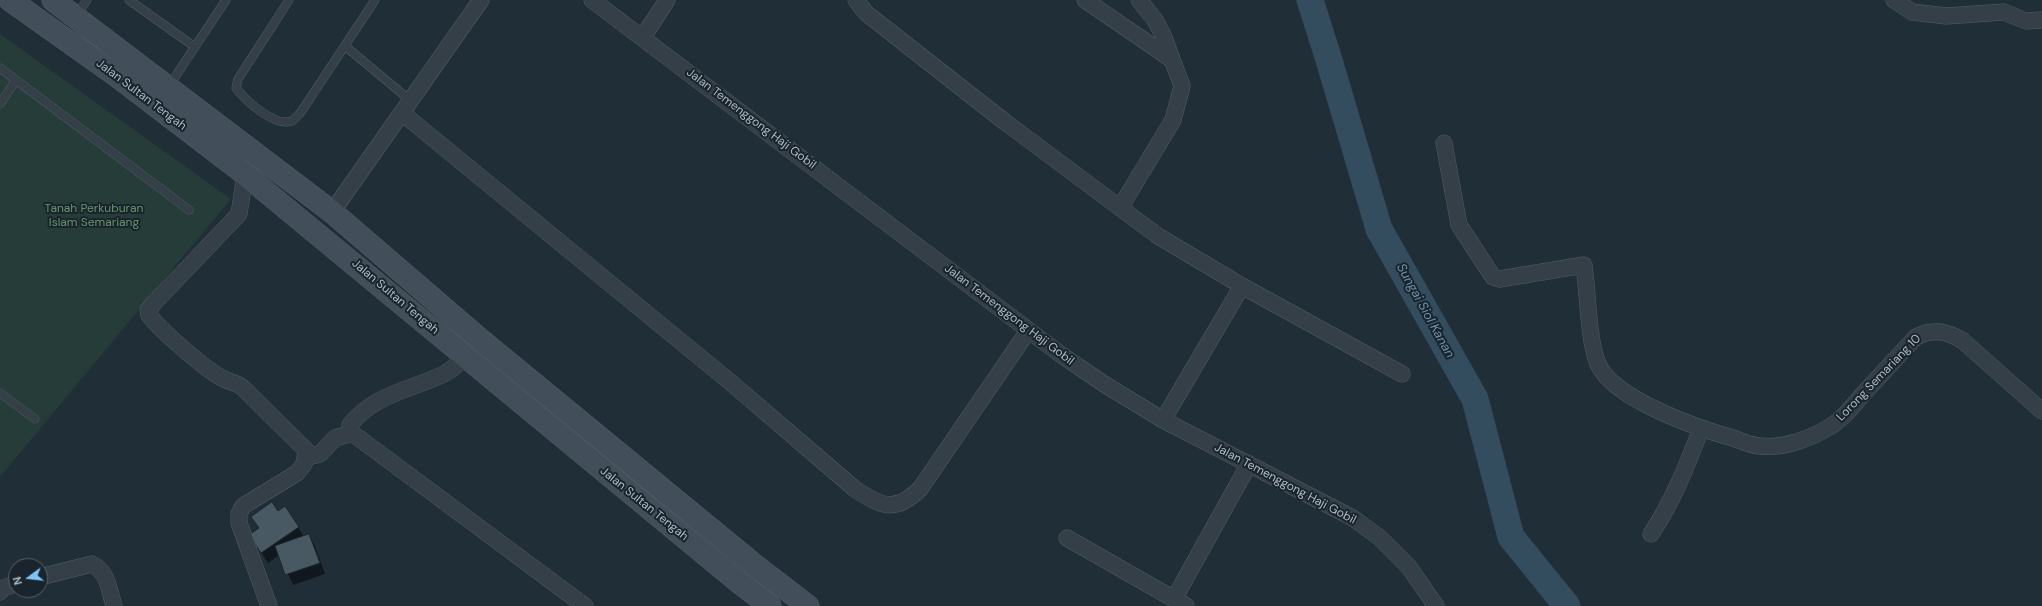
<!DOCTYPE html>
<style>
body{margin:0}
#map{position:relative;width:2042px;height:606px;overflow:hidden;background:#202e37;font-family:"DM Sans",sans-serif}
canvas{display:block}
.north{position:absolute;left:8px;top:558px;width:40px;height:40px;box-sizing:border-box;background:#19242c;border:1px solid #556069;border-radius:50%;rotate:255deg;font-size:11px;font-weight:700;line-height:16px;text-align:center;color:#aebbc5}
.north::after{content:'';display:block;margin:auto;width:14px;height:18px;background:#80c3f7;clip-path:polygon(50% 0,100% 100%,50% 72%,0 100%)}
</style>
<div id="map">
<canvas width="2042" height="606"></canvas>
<div class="north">N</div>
</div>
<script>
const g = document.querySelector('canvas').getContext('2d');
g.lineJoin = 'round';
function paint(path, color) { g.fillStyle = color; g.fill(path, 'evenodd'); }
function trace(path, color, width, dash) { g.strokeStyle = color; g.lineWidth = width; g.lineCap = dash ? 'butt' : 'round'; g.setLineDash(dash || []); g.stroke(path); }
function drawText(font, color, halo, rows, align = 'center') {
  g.font = font + ' "DM Sans",sans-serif'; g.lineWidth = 4; g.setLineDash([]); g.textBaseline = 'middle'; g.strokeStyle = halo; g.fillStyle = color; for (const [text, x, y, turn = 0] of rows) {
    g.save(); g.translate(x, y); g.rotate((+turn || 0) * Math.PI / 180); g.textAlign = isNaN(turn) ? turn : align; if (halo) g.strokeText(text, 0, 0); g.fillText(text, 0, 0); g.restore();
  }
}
paint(new Path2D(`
 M0,34L231,199L0,477Z`), '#253c39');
paint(new Path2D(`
 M277,512L298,527L304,537L309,535L315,546L325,574L293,585L279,555L268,563L250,535L259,529L252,517Z`), '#0007');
trace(new Path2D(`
 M1310,0L1329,60L1379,229L1475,399L1511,537L1567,606`), '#334d5f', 27);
const building = new Path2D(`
 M272,502L278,511L285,506L299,527L261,553L249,535L259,528L251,517Z
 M309,534L320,563L285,575L275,546Z`);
paint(building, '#485963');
trace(building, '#1b262e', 1);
const lane = new Path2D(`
 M129,0L195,47
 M289,0L238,79L236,88C246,101 274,127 292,121C295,119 298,115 301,112L375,0
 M76,16L87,0
 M345,46L411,101
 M0,68L189,210
 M169,86L226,0
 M0,104L16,80
 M0,393L35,419`);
const street = new Path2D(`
 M592,0L1060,354L1104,384L1163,420L1353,518L1380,538L1409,567L1436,606
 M856,0L866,13L1005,122L1158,236L1242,286L1402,374
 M1085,0L1171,59
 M1894,0L1912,12L1946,16L2004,12L2026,21L2042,20
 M643,37L667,0
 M402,113L729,381L855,489C882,507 895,513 920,489L1028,331
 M1444,143L1459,225L1493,277L1500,279L1584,265C1588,293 1588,340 1598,364C1614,400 1700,429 1736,439C1743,442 1751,445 1759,446C1782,449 1809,439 1828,428C1842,420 1853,406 1863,394C1881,375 1898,356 1916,337C1933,328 1947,331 1963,341L2042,411
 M245,175L239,214L153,304L148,310L149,315C160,330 206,370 222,378C229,382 235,382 242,387L312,456L320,454L335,438L352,433
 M1120,208L1173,120L1182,86L1163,35L1155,20L1139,0
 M332,212L481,0
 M466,357C459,362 452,370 444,374C411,390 374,394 350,425L352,433L585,606
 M1163,420L1242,286
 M1651,534C1673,501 1687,465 1701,429
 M1067,538L1186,606
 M40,577L92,564C108,572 109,590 114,606
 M0,592L3,588L16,584
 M1174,599L1249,464
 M269,606L239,523V514L243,506L297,473L304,464L306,451`);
const secondary = new Path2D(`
 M10,0L117,76L236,167L736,580L770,606
 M53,0L332,212L482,341L752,563L808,606`);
trace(lane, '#515d66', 9);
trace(street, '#515d66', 17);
trace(secondary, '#515d66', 23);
trace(lane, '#343f48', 8);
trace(street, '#343f48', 16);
trace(secondary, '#424f5b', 22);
drawText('12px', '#aebbc5', '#19242c', [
 ["Jalan Sultan Tengah",141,95,37],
 ["Jalan Temenggong Haji Gobil",751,119,37],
 ["Jalan Sultan Tengah",395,297,40],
 ["Jalan Temenggong Haji Gobil",1009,315,37],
 ["Lorong Semariang 10",1879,378,-46],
 ["Jalan Temenggong Haji Gobil",1285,484,28],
 ["Jalan Sultan Tengah",644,504,39]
]);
drawText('12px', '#669568', '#19242c', [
 ["Tanah Perkuburan",94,209],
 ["Islam Semariang",94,223]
]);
drawText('italic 13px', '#6e91a9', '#19242c', [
 ["Sungai Siol Kanan",1425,311,61]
]);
</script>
